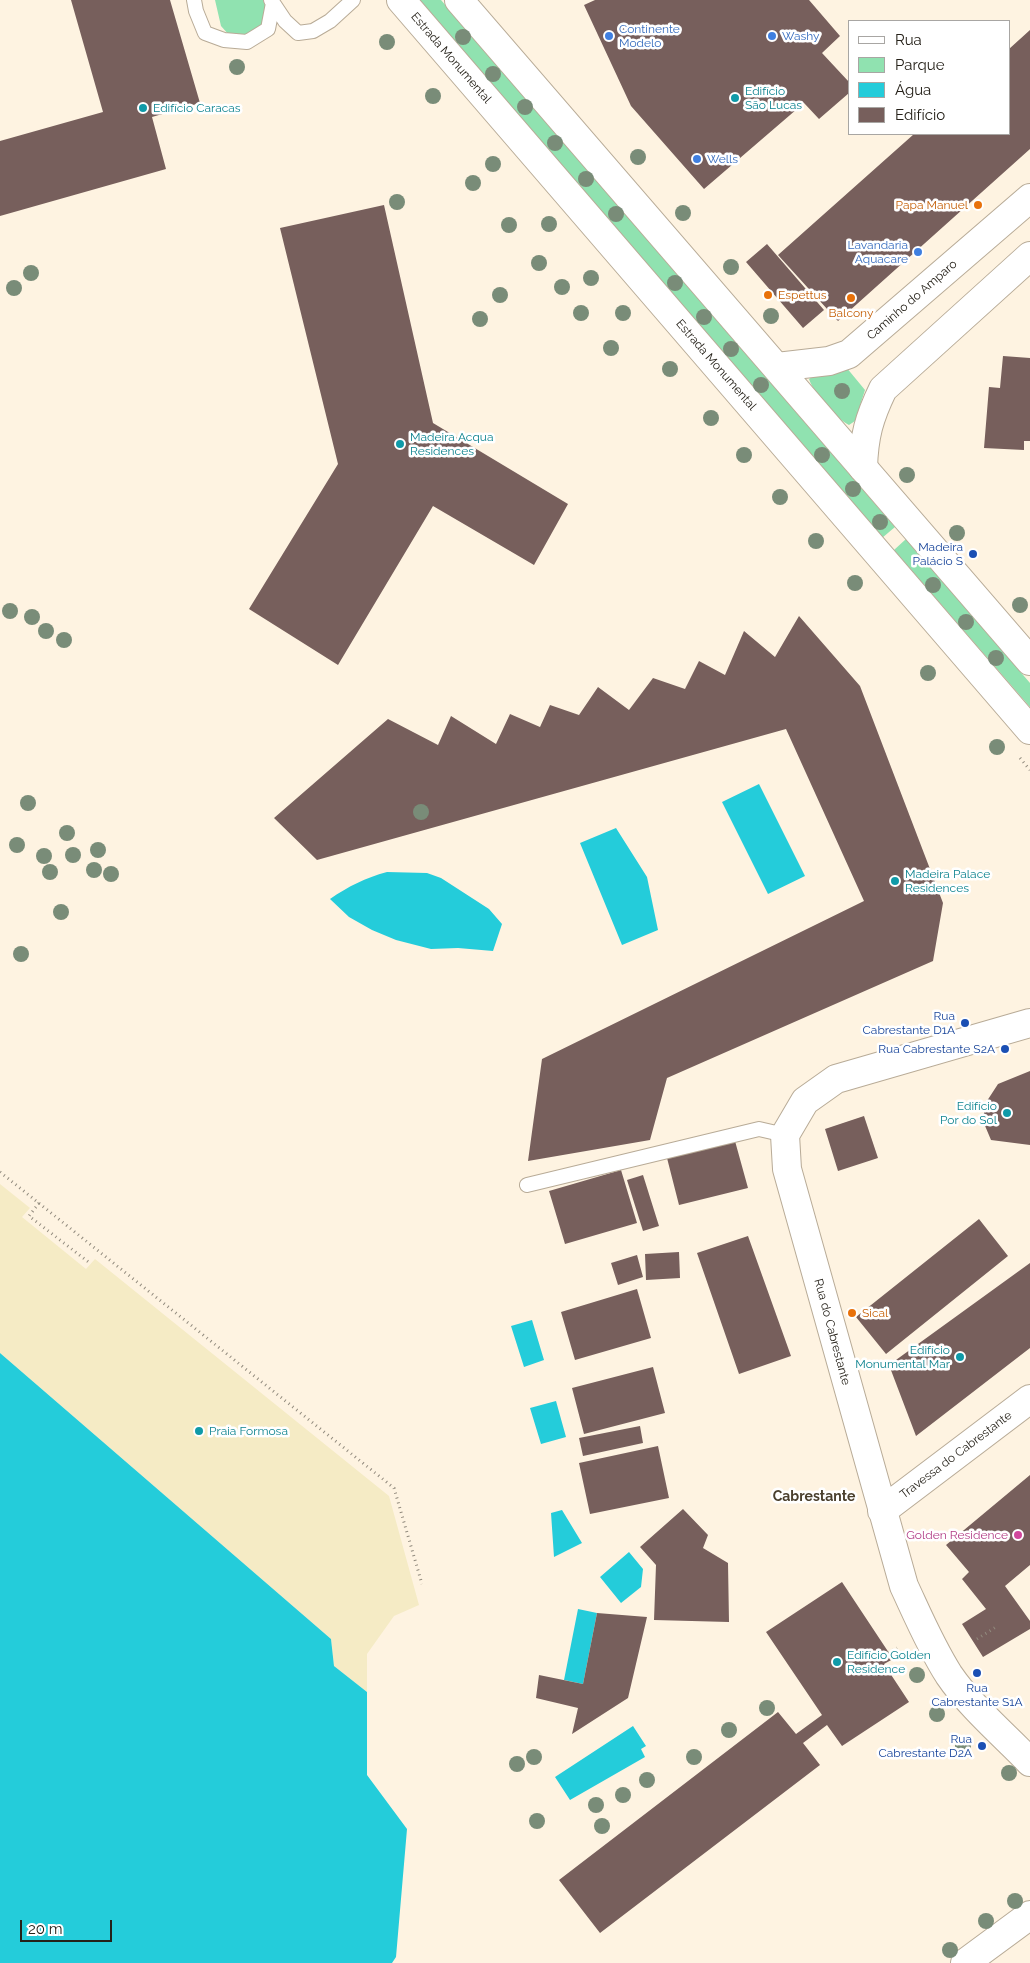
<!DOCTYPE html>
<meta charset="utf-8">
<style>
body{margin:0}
#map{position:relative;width:1030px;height:1963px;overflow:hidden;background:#fef3e1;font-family:Raleway,sans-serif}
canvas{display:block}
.legend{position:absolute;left:848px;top:20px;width:162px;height:115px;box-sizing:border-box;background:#fff;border:1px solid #a8a6a3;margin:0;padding:6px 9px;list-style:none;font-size:15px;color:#252119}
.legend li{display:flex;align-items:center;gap:10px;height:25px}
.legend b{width:25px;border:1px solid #a8a6a3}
.scale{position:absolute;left:20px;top:1920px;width:92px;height:22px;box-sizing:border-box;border:2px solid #252119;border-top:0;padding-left:6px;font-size:15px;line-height:18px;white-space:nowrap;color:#252119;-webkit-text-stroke:4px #fff;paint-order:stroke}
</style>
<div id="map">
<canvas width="1030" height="1963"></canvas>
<ul class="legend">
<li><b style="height:6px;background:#fff"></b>Rua</li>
<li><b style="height:14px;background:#90e2b0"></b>Parque</li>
<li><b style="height:14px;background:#24ccda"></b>Água</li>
<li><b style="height:14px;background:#775f5c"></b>Edifício</li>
</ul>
<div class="scale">20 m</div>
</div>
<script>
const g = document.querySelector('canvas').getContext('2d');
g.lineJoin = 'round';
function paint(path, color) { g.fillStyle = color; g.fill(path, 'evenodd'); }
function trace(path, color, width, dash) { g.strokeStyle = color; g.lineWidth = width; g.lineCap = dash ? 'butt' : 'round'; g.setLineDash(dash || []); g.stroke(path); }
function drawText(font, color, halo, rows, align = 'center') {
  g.font = font + ' Raleway,sans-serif'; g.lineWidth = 5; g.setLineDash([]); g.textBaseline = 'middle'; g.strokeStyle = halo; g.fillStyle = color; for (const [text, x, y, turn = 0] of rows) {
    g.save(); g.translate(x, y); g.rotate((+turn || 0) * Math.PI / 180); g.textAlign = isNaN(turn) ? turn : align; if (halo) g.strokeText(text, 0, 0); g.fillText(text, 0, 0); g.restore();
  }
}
paint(new Path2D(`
 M215,0H263L266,7L267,21L255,35H229L221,26Z
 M420,0H441L895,527L882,538Z
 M846,367L865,390L855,421L849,425C836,418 814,394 809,379L815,375Z
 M906,539L1030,683V707L894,550Z`), '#90e2b0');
paint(new Path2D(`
 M0,1184L30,1208L22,1217L86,1269L95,1259L389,1496L419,1605L394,1616L367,1654V1692L334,1666L331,1639L0,1353Z`), '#f5ebc5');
paint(new Path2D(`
 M759,784L805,876L768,894L722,802Z
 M616,828L647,877L658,930L622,945L580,843Z
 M387,872L427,873L441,878L489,909L502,924L493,951L458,948L431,949L396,940L372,930L349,917L330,899C349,886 365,878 387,872Z
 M532,1320L544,1360L524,1367L511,1326Z
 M0,1353L331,1639L334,1666L367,1692V1775L407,1829L396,1957L392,1963H0Z
 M556,1401L566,1437L541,1444L530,1408Z
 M562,1510L582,1543L554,1557L551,1513Z
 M629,1552L643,1569L641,1587L621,1603L600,1577Z
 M578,1609L597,1613L583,1684L564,1680Z
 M633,1726L646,1746L641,1749L645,1757L570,1800L555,1777Z`), '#24ccda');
paint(new Path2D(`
 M71,0H170L200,103L152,117L166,169L0,216V141L103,112Z
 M595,0H809L840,36L822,53L849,82V93L819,119L804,103L704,189L631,106L584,5Z
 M1030,30V149L838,321L778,255L914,134H1009V49Z
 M384,205L433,423L568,504L534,565L433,506L338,665L249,609L338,464L280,228Z
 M767,244L824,310L803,328L746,262Z
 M1003,356L1030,358V441H1024V450L984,448L989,387L1000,388Z
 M799,616L860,686L943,903L933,961L667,1078L650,1140L528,1161L542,1059L864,901L786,729L317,860L274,818L388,719L438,745L451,716L496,744L510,714L540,727L550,705L579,715L598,687L629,710L653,678L685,689L699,661L725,675L744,631L775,657Z
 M1030,1071V1145L991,1140L983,1121L985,1104L998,1084Z
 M864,1116L878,1158L838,1171L825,1129Z
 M735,1141L748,1188L679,1205L667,1158Z
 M621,1170L637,1223L565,1244L549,1191Z
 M643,1175L659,1226L643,1231L627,1180Z
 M979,1219L1008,1256L886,1354L856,1317Z
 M748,1236L791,1356L739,1374L697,1253Z
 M679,1252L680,1278L646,1280L645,1254Z
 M637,1255L643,1277L618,1285L611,1263Z
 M1030,1263V1348L916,1436L889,1365Z
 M637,1289L651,1338L575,1360L561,1312Z
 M653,1367L665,1413L584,1434L572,1388Z
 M640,1426L643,1443L583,1456L579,1438Z
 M658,1446L669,1498L590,1514L579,1463Z
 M1030,1475V1565L1005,1586L1030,1621V1629L983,1657L962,1624L986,1609L962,1579L969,1572L946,1545Z
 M683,1509L708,1535L703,1548L728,1563L729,1622L654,1620L656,1565L640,1547Z
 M842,1582L893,1659L884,1664L909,1702L842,1746L827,1725L803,1743L820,1765L600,1933L559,1880L778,1712L796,1734L822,1715L766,1632Z
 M597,1613L647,1617L628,1698L572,1734L578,1708L536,1698L539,1675L583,1684Z`), '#775f5c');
const service = new Path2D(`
 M194,0L196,11L205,33L224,40L247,42L268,29L273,3L271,0
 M273,3L285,21L298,33L313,31L330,21L353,0
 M527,1185L759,1129L785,1135`);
const minor = new Path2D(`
 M1030,1023L836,1079L805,1101L785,1135L787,1169L904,1586C918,1616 931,1647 949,1675C970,1706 1004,1735 1030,1762
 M882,1511L1030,1399
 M965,1963L1030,1915`);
const tertiary = new Path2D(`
 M777,367L829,361L849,354L1030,198
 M863,468C864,436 869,418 883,389L1030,256`);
const secondary = new Path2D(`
 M401,0L1030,730
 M459,0L1030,661`);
trace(service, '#b8ab97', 16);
trace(minor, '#b8ab97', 30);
trace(tertiary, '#b8ab97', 30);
trace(secondary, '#b8ab97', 30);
trace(new Path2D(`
 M1020,758L1030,770
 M0,1172L394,1488L422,1584
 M39,1203L29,1216L91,1264
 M977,1639L996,1627
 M888,1653L897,1648`), '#928b7e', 3, [1, 4]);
trace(service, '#fff', 14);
trace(minor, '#fff', 28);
trace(tertiary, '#fff', 28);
trace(secondary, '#fff', 28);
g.fillStyle = '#798c78';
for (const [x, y] of [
 [463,37],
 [387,42],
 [237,67],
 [493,74],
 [433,96],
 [525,107],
 [555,143],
 [638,157],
 [493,164],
 [586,179],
 [473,183],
 [397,202],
 [683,213],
 [616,214],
 [549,224],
 [509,225],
 [539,263],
 [731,267],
 [31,273],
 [591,278],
 [675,283],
 [562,287],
 [14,288],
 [500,295],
 [581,313],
 [623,313],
 [771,316],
 [704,317],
 [480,319],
 [611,348],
 [731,349],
 [670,369],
 [761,385],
 [842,391],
 [711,418],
 [744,455],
 [822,455],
 [907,475],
 [853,489],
 [780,497],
 [880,522],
 [957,533],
 [816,541],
 [855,583],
 [933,585],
 [1020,605],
 [10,611],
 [32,617],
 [966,622],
 [46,631],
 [64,640],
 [996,658],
 [928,673],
 [997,747],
 [28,803],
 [421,812],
 [67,833],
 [17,845],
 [98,850],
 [73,855],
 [44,856],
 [94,870],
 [50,872],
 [111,874],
 [61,912],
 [21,954],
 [917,1675],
 [767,1708],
 [937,1714],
 [729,1730],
 [963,1746],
 [534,1757],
 [694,1757],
 [517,1764],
 [1009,1773],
 [647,1780],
 [623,1795],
 [596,1805],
 [537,1821],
 [602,1826],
 [1015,1901],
 [986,1921],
 [950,1950]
]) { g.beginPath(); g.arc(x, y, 8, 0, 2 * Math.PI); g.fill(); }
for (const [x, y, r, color] of [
 [609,36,5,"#3f7fe0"],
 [772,36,5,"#3f7fe0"],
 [735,98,5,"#0f9aa8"],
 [143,108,5,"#0f9aa8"],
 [697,159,5,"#3f7fe0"],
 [978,205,5,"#e8710a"],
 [918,252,5,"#3f7fe0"],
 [768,295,5,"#e8710a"],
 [851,298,5,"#e8710a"],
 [400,444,5,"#0f9aa8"],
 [973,554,5,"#1a4fb4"],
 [895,881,5,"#0f9aa8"],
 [965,1023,5,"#1a4fb4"],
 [1005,1049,5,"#1a4fb4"],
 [1007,1113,5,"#0f9aa8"],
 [852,1313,5,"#e8710a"],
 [960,1357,5,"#0f9aa8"],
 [199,1431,5,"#0f9aa8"],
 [1018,1535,5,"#d1479c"],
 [837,1662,5,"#0f9aa8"],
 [977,1673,5,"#1a4fb4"],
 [982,1746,5,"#1a4fb4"]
]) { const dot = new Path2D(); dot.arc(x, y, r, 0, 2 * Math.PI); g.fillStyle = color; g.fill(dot); trace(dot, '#fff', 2); }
drawText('12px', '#366cbe', '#fff', [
 ["Continente",619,29],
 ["Modelo",619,43],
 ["Washy",782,36],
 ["Wells",707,159],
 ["Lavandaria",908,245,"right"],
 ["Aquacare",908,259,"right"]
], 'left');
drawText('12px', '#252119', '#fff', [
 ["Estrada Monumental",451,58,49],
 ["Caminho do Amparo",912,300,-41],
 ["Estrada Monumental",716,365,49],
 ["Rua do Cabrestante",832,1332,75],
 ["Travessa do Cabrestante",956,1455,-37]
]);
drawText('12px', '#0d838f', '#fff', [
 ["Edifício",745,91],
 ["São Lucas",745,105],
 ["Edifício Caracas",153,108],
 ["Madeira Acqua",410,437],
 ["Residences",410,451],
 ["Madeira Palace",905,874],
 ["Residences",905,888],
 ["Edifício",997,1106,"right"],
 ["Por do Sol",997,1120,"right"],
 ["Edifício",950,1350,"right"],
 ["Monumental Mar",950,1364,"right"],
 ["Praia Formosa",209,1431],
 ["Edifício Golden",847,1655],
 ["Residence",847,1669]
], 'left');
drawText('12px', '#c56008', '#fff', [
 ["Papa Manuel",968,205,"right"],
 ["Espettus",778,295],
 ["Balcony",851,313,"center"],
 ["Sical",862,1313]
], 'left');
drawText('12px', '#164399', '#fff', [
 ["Madeira",963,547],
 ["Palácio S",963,561],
 ["Rua",955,1016],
 ["Cabrestante D1A",955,1030],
 ["Rua Cabrestante S2A",995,1049],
 ["Rua",977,1688,"center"],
 ["Cabrestante S1A",977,1702,"center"],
 ["Rua",972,1739],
 ["Cabrestante D2A",972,1753]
], 'right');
drawText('12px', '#b23c85', '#fff', [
 ["Golden Residence",1008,1535]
], 'right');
drawText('bold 14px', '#4a3f2d', '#fff', [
 ["Cabrestante",814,1497]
]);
</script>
